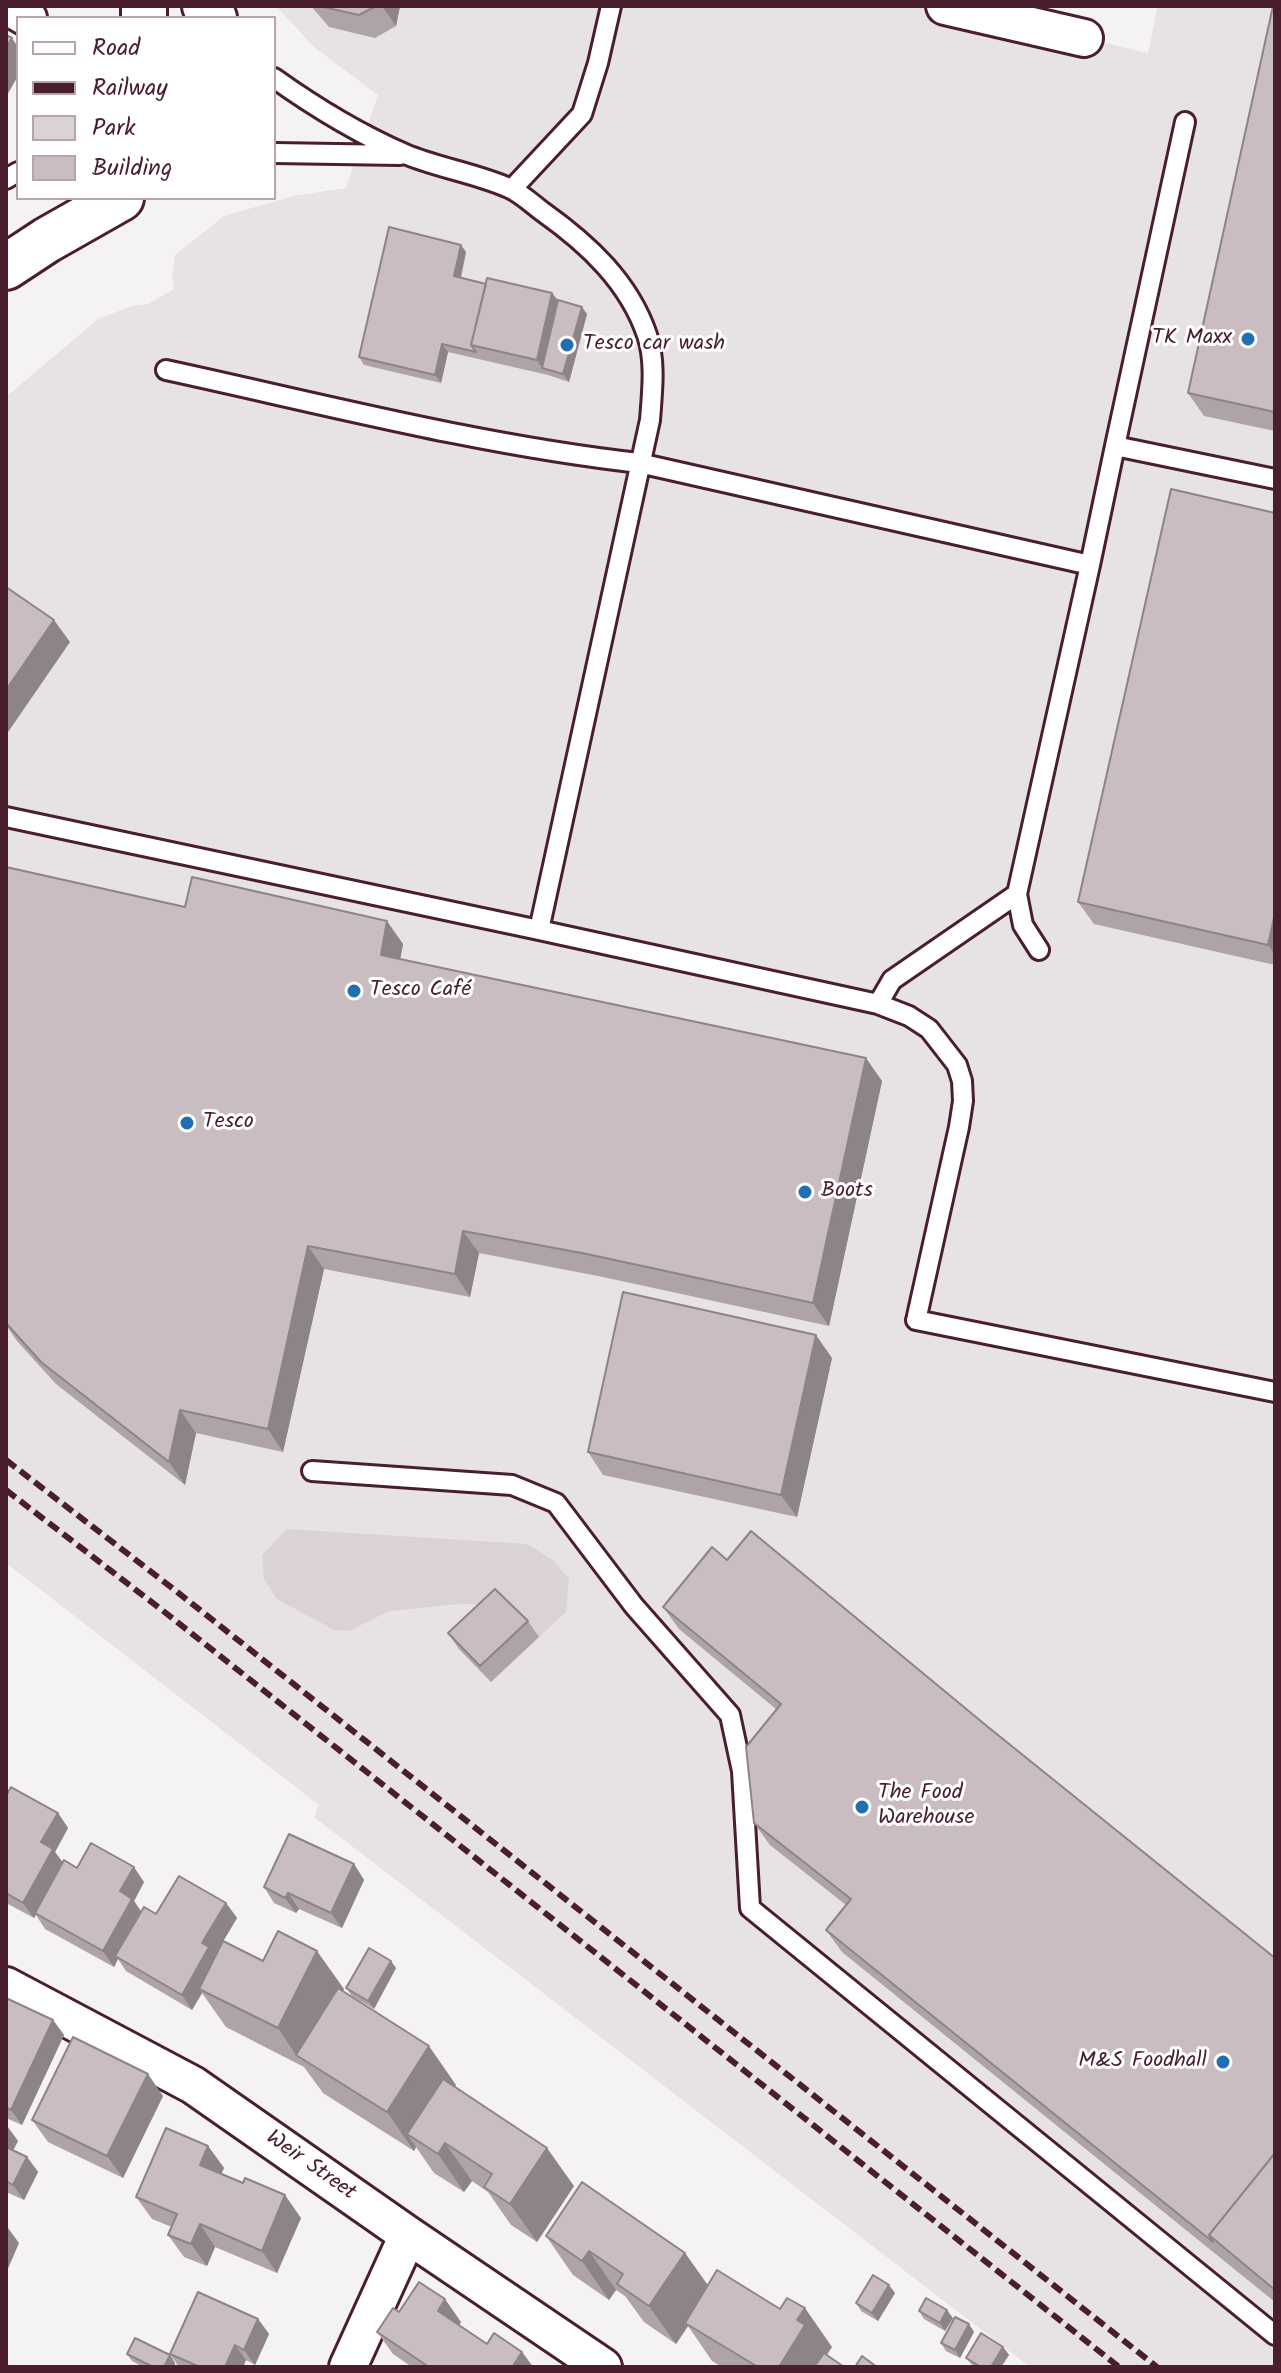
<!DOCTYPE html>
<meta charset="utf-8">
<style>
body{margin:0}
#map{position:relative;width:1281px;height:2373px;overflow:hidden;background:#f4f2f2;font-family:Kalam,sans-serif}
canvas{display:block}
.frame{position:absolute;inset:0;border:8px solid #4a1f2b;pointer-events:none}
.legend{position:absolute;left:16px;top:16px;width:260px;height:184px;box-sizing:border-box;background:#fff;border:2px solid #b7a5aa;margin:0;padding:10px 14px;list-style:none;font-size:24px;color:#4a1f2b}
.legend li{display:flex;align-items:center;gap:16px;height:40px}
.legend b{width:40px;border:2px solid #b7a5aa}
</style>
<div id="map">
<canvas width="1281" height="2373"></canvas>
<div class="frame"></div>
<ul class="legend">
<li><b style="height:10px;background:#fff"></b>Road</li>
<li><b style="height:10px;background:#4a1f2b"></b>Railway</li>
<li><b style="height:22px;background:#dbd2d5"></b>Park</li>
<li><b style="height:22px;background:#cabdc1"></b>Building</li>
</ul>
</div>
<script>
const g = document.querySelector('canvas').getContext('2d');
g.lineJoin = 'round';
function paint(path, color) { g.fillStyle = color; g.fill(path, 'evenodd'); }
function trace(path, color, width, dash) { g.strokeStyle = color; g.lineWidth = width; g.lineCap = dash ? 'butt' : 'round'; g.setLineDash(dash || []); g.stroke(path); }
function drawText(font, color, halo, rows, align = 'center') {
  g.font = font + ' Kalam,sans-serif'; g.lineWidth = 6; g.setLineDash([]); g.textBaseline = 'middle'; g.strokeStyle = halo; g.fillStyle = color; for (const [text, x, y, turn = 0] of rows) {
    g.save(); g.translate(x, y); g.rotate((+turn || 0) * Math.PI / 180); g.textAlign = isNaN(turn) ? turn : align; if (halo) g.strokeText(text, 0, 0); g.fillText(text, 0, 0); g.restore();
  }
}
paint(new Path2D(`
 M276,6H945L1148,53L1158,6H1275V2367H1030L314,1817L319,1805L6,1563V397L98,319L132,306L148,304L174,289L172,277L175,255L224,216L294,196L346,188L378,95L314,47Z`), '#e7e2e3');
paint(new Path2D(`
 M287,1529L527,1544L554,1561L569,1579L566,1612L539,1637L506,1604H460L389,1611L349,1631L334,1630L277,1599L264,1579L262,1555Z`), '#dbd2d5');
const service = new Path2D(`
 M274,78C316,108 357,133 405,154C438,168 475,173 509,188C521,193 532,204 543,212C588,244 629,282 647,335C656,361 652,393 650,420L539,930L878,1004L909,1016L929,1029L957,1065L962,1081L963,1101L959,1127L917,1316
 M274,153L400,155
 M6,179L18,172
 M512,189L582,114L598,63L611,6
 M166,370C323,404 479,445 639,463L1090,565L1115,446L1275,479
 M1115,446L1185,122
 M6,817L539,930
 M1017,894L1090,565
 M878,1004L892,980L1017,894L1023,925L1039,950
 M916,1320L1275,1392
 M312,1471L512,1485L556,1503L634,1606L730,1715L742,1771L750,1908L1275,2335`);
const minor = new Path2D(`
 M7,6L28,18
 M945,6L1084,38
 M6,1986L193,2085L408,2235L603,2367
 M348,2367L408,2235`);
const secondary = new Path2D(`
 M144,6V18
 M205,6L214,18
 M6,267L47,240L121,198`);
trace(service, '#4a1f2b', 24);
trace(minor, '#4a1f2b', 42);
trace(secondary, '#4a1f2b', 50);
trace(service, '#fff', 18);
trace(minor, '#fff', 36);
trace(secondary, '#fff', 44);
trace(new Path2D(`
 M6,1460L176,1591L1157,2367
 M6,1490L162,1610L1119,2367`), '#4a1f2b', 6, [12, 6]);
paint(new Path2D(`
 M311,6H400L396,26L375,38L329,27Z
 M1275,6V431L1204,416L1188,393Z
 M466,252L461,278L486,284L552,293L558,300L587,314L569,382L548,375L448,352L441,383L364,365L359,357Z
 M1275,513V965L1094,924L1078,902Z
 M6,867L185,907L403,944L400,959L882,1081L829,1326L603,1277L479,1253L470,1297L324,1269L283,1452L196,1433L185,1485L56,1384L17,1341L6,1325Z
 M832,1358L797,1517L603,1475L588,1452Z
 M727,1560L988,1727L1275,1958V2302L842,1952L826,1930L846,1905L770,1845L754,1823L776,1709L679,1629L663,1607Z
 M528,1621L539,1637L491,1682L459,1649L448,1633Z
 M6,1796L58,1813L68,1828L55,1852L63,1863L77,1868L144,1882L134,1901L141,1912L156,1914L226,1903L237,1918L223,1941L263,1961L344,1989L343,1991L456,2085L454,2087L574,2186L537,2242L511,2225L488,2192L472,2181L464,2192L434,2173L416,2147L414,2151L323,2093L304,2067L226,2027L202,1993L192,2010L126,1971L118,1959L114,1967L45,1929L36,1915L34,1918L6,1903Z
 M354,1864L364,1880L342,1928L299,1909L296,1913L274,1903L264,1887Z
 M396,1968L374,2009L352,1996L346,1988Z
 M6,1998L53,2020L64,2035L22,2125L6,2118Z
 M163,2096L123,2178L48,2142L32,2120Z
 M6,2125L18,2141L13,2150L27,2157L38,2172L24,2200L6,2192Z
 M208,2146L224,2168L221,2174L301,2218L277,2273L215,2247L207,2266L184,2257L168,2235L172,2227L152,2219L136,2197Z
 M546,2236L685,2253L708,2286L832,2347L827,2355L844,2367H722L712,2361L688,2326L676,2344L644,2322L625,2296L616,2290L609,2300L573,2275Z
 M895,2293L878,2321L861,2311L856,2303Z
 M919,2311L953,2318L945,2331L924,2319Z
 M399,2312L461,2322L459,2325L487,2344L522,2352L533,2367H412L393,2354L377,2332Z
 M258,2319L269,2334L255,2365L246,2360L243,2367H179L170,2354Z
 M974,2332L960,2358L946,2351L941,2343Z
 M1003,2347L1009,2355L1001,2367H974L966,2358Z
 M127,2354L170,2355L175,2363L174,2367H143L132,2361Z`), '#aea3a6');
paint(new Path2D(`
 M382,6H400L396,26Z
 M12,38L18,47V76L6,97V47Z
 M461,245L466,252L459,284L454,276Z
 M552,293L563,308L542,368L537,360Z
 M582,307L587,314L569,382L563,374Z
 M442,344L448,352L441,383L435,375Z
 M54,620L70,642L6,735V690Z
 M1275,913V955L1268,945Z
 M387,921L403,944L397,977L381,955Z
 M866,1058L882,1081L829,1326L813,1303Z
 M463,1231L479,1253L470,1297L455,1274Z
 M308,1246L324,1269L283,1452L268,1429Z
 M816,1335L832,1358L797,1517L781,1495Z
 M180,1410L196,1433L185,1485L169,1462Z
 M58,1813L68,1828L55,1852L64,1864L34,1918L23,1903L41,1842Z
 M354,1864L364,1880L342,1928L331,1913Z
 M134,1867L144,1882L134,1901L143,1914L115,1956L118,1959L114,1967L103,1951L120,1891Z
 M288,1893L299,1909L296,1913L285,1898Z
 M226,1903L237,1918L215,1955L220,1962L199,1989L202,1993L192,2010L182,1995L202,1943Z
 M317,1951L344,1989L307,2062L296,2055L278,2028Z
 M391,1961L396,1968L374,2009L368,2001Z
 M53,2020L64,2035L22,2125L11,2110Z
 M429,2046L456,2085L419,2142L407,2134L416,2147L414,2151L387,2112Z
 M148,2074L163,2096L123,2178L107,2156Z
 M7,2126L18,2141L9,2158L6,2154Z
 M445,2143L472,2181L464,2192L438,2154Z
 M208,2146L224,2168L215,2187L200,2165Z
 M547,2148L574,2186L537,2242L510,2204Z
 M27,2157L38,2172L24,2200L13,2185Z
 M285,2195L301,2218L277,2273L262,2251Z
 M200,2224L215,2247L207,2266L191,2244Z
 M8,2228L19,2243L7,2271L6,2233Z
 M589,2251L616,2290L609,2300L582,2261Z
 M685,2253L712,2291L685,2323L688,2326L676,2344L649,2306Z
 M889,2285L895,2293L878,2321L872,2313Z
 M445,2299L461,2322L454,2333L438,2311Z
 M805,2308L832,2347L826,2355L830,2367H779L797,2320Z
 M947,2310L953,2318L945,2331L940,2323Z
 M258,2319L269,2334L255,2365L244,2350Z
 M969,2324L974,2332L960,2358L955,2350Z
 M235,2345L246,2360L243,2367H225Z
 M1003,2347L1009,2355L1001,2367H991Z
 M522,2352L533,2367H514L513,2366Z
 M170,2355L175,2363L174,2367H164Z`), '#8d8487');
const building = new Path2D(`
 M319,6H376L359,15Z
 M1273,6H1275V412L1188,393Z
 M6,35L12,38L6,47Z
 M389,227L461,245L454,276L486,284L471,345L476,352L442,344L435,375L359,357Z
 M487,278L552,293L537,360L471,345Z
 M558,300L582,307L563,374L542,368Z
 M1171,489L1275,513V913L1268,945L1078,902Z
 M6,587L54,620L6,690Z
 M6,867L185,907L192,877L387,921L381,955L866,1058L813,1303L587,1254L463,1231L455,1274L308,1246L268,1429L180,1410L169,1462L41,1362L6,1323Z
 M623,1292L816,1335L781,1495L588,1452Z
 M751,1531L988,1727L1275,1958V2153L1209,2235L1213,2242L826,1930L851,1899L754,1823L746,1747L781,1704L663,1607L712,1547L727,1560Z
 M495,1589L528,1621L480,1666L448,1633Z
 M11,1787L58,1813L41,1842L53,1849L23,1903L6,1893V1796Z
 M289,1834L354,1864L331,1913L288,1893L285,1898L264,1887Z
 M91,1843L134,1867L120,1891L132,1899L103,1951L35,1913L64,1860L77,1868Z
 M179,1876L226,1903L202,1943L209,1947L182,1995L115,1956L144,1907L156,1914Z
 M278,1931L317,1951L278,2028L199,1989L223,1941L263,1961Z
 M369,1948L391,1961L368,2001L346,1988Z
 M338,1988L429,2046L387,2112L296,2055Z
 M6,1998L53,2020L11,2110L6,2107Z
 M73,2037L148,2074L107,2156L32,2120Z
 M443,2079L547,2148L510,2204L484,2187L492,2174L445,2143L438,2154L407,2134Z
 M166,2128L208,2146L200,2165L243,2183L245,2178L285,2195L262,2251L200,2224L191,2244L168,2235L177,2214L136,2197Z
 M6,2147L27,2157L13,2185L6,2181Z
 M1275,2153V2290L1209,2235Z
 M582,2182L685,2253L649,2306L617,2284L623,2274L589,2251L582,2261L546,2236Z
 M717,2270L780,2309L787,2298L805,2308L797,2320L805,2325L779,2367H758L685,2323Z
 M873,2275L889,2285L872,2313L856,2303Z
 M419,2282L445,2299L438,2311L487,2344L494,2333L522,2352L513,2366L515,2367H429L377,2332L393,2308L399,2312Z
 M198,2292L258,2319L244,2350L235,2345L225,2367H200L170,2354Z
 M926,2298L947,2310L940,2323L919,2311Z
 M955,2317L969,2324L955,2350L941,2343Z
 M981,2333L1003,2347L991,2367H981L966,2358Z
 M135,2338L170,2355L164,2367H153L127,2354Z
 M824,2353L844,2367H814Z
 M862,2356L877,2367H855Z`);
paint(building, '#cabdc1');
trace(building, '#8d8487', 2);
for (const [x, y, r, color] of [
 [1248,339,8,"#1f6fb2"],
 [567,345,8,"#1f6fb2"],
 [354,991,8,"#1f6fb2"],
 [187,1123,8,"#1f6fb2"],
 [805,1192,8,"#1f6fb2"],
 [862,1807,8,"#1f6fb2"],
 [1223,2062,8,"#1f6fb2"]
]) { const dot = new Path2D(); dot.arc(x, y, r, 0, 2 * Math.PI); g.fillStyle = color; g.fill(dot); trace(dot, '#fff', 3); }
drawText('22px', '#4a1f2b', '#fff', [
 ["TK Maxx",1232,339,"right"],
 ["Tesco car wash",583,345],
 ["Tesco Café",370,991],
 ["Tesco",203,1123],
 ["Boots",821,1192],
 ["The Food",878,1794],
 ["Warehouse",878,1819],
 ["M&S Foodhall",1207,2062,"right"]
], 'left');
drawText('22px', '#4a1f2b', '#fff', [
 ["Weir Street",310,2167,35]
]);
</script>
